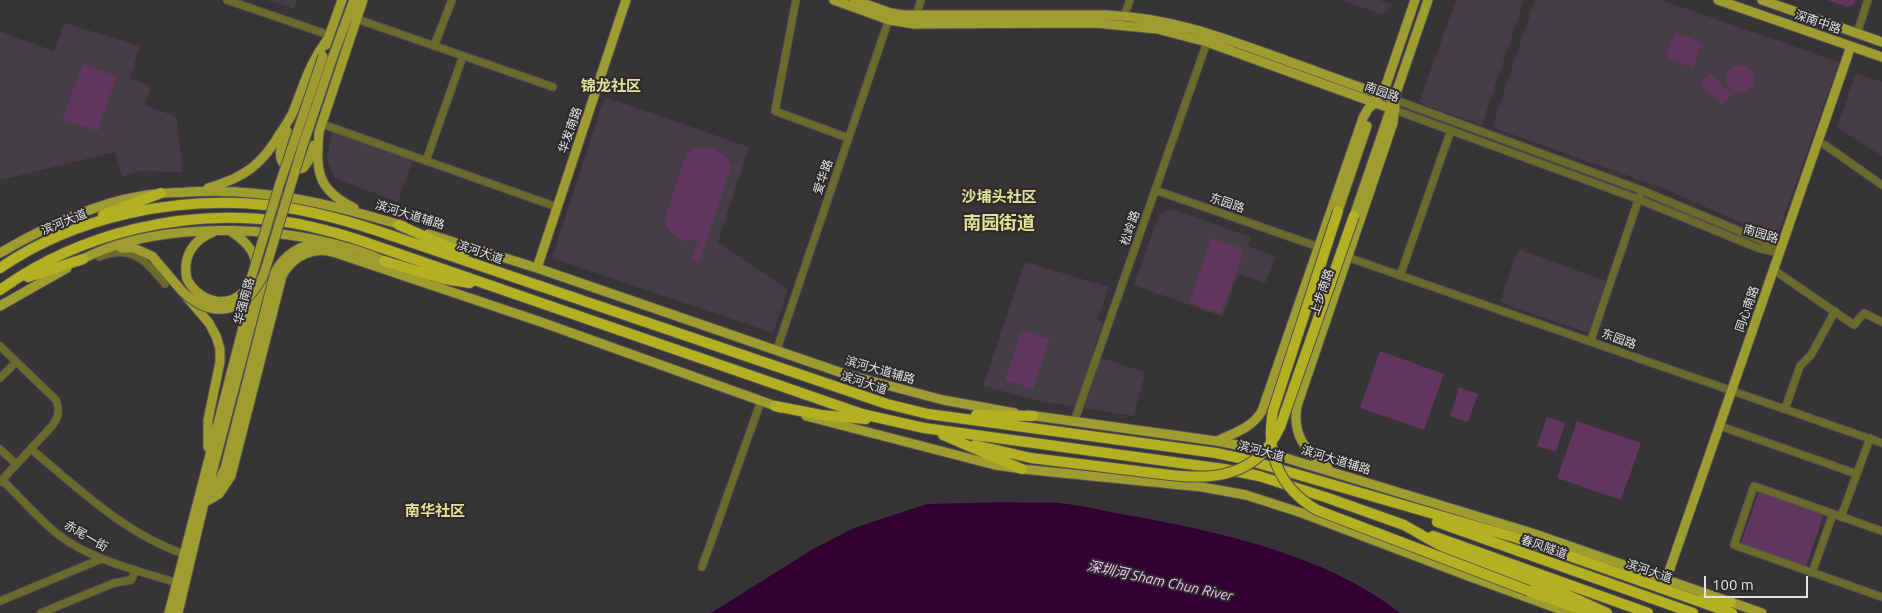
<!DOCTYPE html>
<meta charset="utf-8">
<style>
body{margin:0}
#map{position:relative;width:1882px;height:613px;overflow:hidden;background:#363436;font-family:Ubuntu,sans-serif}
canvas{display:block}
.scale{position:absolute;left:1704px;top:576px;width:104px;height:22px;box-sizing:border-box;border:2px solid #e3e2e3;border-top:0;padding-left:6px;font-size:15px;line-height:18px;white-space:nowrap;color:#e3e2e3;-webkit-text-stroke:4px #2c2a2c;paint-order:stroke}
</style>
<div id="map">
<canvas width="1882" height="613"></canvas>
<div class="scale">100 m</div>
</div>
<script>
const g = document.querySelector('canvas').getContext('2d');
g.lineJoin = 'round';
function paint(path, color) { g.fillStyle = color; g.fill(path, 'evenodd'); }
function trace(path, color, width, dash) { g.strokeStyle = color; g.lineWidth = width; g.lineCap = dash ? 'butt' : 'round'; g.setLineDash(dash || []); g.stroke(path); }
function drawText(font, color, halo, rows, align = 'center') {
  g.font = font + ' Ubuntu,"Noto Sans SC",sans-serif'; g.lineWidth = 4; g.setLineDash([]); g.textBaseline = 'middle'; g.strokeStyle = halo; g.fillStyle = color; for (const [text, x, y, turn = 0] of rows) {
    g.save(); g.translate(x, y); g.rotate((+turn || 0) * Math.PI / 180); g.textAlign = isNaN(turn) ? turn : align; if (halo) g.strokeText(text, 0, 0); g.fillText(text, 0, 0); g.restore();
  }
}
paint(new Path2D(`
 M266,0H297L294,9Z
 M1340,0H1379L1393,5L1381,14Z
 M1456,0H1524L1482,125L1419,103Z
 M1535,0H1661L1839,62L1778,234L1771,236L1665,189L1492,127Z
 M64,23L140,46L130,78L151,86L145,105L177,117L183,172L140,171L122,177L115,152L0,180V32L54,51Z
 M1856,73L1882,82V156L1837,127Z
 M605,97L749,147L718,242L788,289L773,333L552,258Z
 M333,131L413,159L398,202L334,178L327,157Z
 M1172,209L1251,237L1248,246L1276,256L1266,283L1238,274L1223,317L1134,285L1159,215Z
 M1518,249L1606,281L1588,333L1500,302Z
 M1025,262L1109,287L1097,320L1103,323L1092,355L1145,372L1134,416L1043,402L983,386Z`), '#443d43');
paint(new Path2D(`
 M1827,0H1856L1854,4L1847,7Z
 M1675,32L1702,43L1693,68L1665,57Z
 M83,63L117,76L98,131L62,119Z
 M1726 79a14 14 0 1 1 28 0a14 14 0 1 1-28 0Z
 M1710,73L1732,94L1722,105L1700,84Z
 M707,147C719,150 726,155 732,166L699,263L691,261L698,240L682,241L671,233L665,222V217L686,154L692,149Z
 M1211,238L1244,250L1221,314L1189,303Z
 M1022,329L1050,340L1033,389L1005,380Z
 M1380,351L1444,374L1424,430L1360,408Z
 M1459,387L1478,394L1468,422L1450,416Z
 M1547,417L1565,423L1556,452L1537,446Z
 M1577,421L1641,443L1621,500L1557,478Z
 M1759,491L1824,514L1805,569L1740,546Z`), '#60365f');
paint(new Path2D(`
 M1009,502C1026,503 1043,502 1059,503C1081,505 1104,511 1127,515C1217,531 1327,555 1400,613H711L813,549L854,528L927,504Z`), '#330034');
const minor = new Path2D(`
 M227,0L329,35
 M796,0L775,111L848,138
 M916,15L921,0
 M357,19L553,87
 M1123,19L1130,0
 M1857,33L1868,0
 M434,46L452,0
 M1393,99L1641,190L1761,240L1780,253
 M1395,110L1638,199L1758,248L1775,252
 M322,124L557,207
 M1825,145L1882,185
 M426,161L463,56
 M1155,190L1319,247
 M99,257C132,244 145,260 165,284
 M1347,257L1882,443
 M1774,270L1854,325L1864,313L1882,322
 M1400,276L1451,130
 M1591,340L1640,195
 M0,346L56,400C60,411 59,417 52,426L0,482
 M777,349L890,16
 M0,378L12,366
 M1785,409L1800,366L1811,355L1835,311
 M1074,422L1207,42
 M1720,426L1857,474
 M0,449L16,464
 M31,449C78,488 125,534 184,554
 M2,480C20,497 40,521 60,536C94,561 137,570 177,583
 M1841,517L1870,438
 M1882,531L1754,486L1734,545L1882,597
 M702,567L761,401
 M1812,573L1833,514
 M0,601L101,559
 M41,613L114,583L131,580L136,570`);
const major = new Path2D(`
 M834,0L889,20L914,24L1095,23L1157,29L1207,42L1395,110
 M854,0L891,13L904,15H1107C1169,18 1216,35 1274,56C1313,70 1353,85 1393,99
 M1718,0L1882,57
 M1762,0L1882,42
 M326,45L342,0
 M332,59L354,0
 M1377,97C1379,92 1384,90 1386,85L1415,0
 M287,131C283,142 274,160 288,167C293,169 298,170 303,168L309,160L314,145
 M208,188C244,178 262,165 281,132C285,126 290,119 293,112C304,85 309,64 327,40
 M354,208C316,189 316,171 319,132L363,0
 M1338,211L1367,126
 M1354,216L1428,0
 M428,234L537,268L845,374L943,400L1015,413
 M121,248H134L152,256L209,323L216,336L220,349V362L208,420V447
 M0,253C41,229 94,204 141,196C156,193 171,193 187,192C263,187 331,204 404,226
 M79,261C160,216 306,224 389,263
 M537,268L626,0
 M187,279C182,257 193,240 213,232
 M0,306L67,268
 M1028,415L1216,441L1253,448L1532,533L1762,613
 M806,416L995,465L1022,469L1202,487L1246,495L1302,513L1471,577L1570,613
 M1217,441C1234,433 1252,428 1262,411L1363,118L1368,109L1375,103
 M1328,467C1305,452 1292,434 1297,406L1393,123L1395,106
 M207,499L218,483L225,468L275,272C284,255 301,244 320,243
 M204,503L219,494L231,476L282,276C293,255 314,246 336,253L541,322L781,408
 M1666,580L1851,46
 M169,613L256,277C259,255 248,242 230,231
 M178,613L204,503L263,279`);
const highway = new Path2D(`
 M103,215L161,193
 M399,225L464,254
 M384,261L444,279L470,283
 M0,268C76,216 175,196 266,205C304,209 342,219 378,231L887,404L928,414L1216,453L1244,459L1527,541L1732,613
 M28,277L83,259
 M0,290C81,232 187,207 286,222C309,225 333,232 356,239L862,414L924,428L1224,469L1259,476L1328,498L1404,525L1450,551L1563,593L1607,613
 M775,406L821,415L866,419
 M976,415L1033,416
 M943,435L1022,469
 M975,445L1031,458
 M1437,522L1693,613
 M1433,536L1648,613
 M1529,591L1591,613
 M1704,599L1731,602`);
trace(minor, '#525052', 9);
trace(major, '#525052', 11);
trace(highway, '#525052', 12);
trace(minor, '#6b6b2b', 7);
trace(major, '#9f9d2f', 9);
trace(highway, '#b3b121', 10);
const majorBridge = new Path2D(`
 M187,279C200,304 232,311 249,285L279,186L323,56
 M183,292C214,321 246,312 264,274L303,145L332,59`);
const highwayBridge = new Path2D(`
 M1338,211L1273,411C1265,454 1280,488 1317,510L1529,591
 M1031,458C1064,462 1097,466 1129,470C1188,477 1250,492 1280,427L1354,216`);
trace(majorBridge, '#525052', 11, []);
trace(highwayBridge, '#525052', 12, []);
trace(majorBridge, '#9f9d2f', 9);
trace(highwayBridge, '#b3b121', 10);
drawText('12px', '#e3e2e3', '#2c2a2c', [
 ["深南中路",1818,22,19],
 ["南园路",1382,92,20],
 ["华发南路",570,130,-71],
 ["爱华路",823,177,-71],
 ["东园路",1227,203,19],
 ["滨河大道辅路",410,215,17],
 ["滨河大道",64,222,-22],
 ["松岭路",1130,228,-71],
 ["南园路",1761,234,17],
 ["滨河大道",480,252,19],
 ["上步南路",1322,292,-71],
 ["华强南路",244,301,-75],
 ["同心南路",1747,309,-71],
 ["东园路",1619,339,20],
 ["滨河大道辅路",880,370,16],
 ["滨河大道",864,383,18],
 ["滨河大道",1261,451,15],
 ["滨河大道辅路",1336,460,17],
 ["赤尾一街",86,536,30],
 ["春风隧道",1544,547,19],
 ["滨河大道",1649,571,19]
]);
drawText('italic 14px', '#f9c0f7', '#2c2a2c', [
 ["深圳河 Sham Chun River",1160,581,12]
]);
drawText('bold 15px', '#e1e293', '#2c2a2c', [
 ["锦龙社区",611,86],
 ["沙埔头社区",999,197],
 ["南华社区",435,511]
]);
drawText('bold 18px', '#e1e293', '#2c2a2c', [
 ["南园街道",999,223]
]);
</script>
